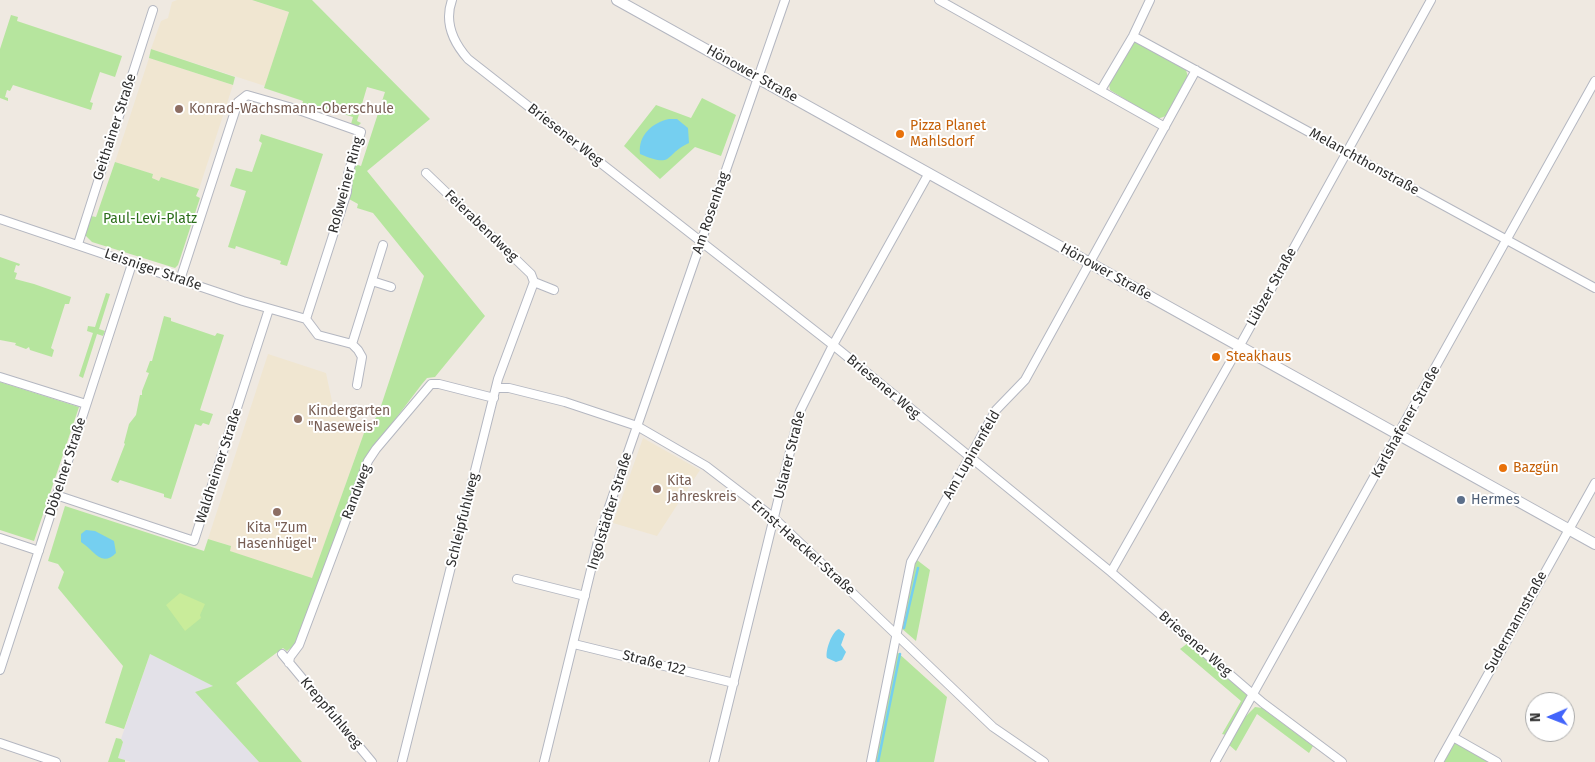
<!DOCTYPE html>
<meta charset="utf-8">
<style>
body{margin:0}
#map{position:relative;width:1595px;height:762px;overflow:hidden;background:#efe9e1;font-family:"Fira Sans",sans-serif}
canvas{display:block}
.north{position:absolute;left:1525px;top:692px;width:50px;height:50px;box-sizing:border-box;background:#fff;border:1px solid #ababab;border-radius:50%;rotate:269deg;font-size:14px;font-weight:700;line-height:20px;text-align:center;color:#2e2e2e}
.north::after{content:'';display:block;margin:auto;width:18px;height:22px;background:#4264fb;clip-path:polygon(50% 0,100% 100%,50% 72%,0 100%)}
</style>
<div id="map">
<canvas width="1595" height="762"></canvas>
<div class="north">N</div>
</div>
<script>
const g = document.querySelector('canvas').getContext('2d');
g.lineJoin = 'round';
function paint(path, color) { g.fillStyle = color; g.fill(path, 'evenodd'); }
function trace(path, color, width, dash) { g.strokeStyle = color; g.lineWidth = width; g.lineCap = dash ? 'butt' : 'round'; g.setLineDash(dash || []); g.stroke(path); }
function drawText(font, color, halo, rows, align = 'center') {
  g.font = font + ' "Fira Sans",sans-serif'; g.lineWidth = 4; g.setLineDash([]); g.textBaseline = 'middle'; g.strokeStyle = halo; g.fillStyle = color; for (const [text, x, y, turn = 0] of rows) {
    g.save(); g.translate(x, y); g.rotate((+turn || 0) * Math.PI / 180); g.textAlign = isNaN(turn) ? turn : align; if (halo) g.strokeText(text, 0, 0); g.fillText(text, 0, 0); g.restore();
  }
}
paint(new Path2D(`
 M150,654L214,686L195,692L259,762H131L118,758L123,742L121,739Z`), '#e3e1e8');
paint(new Path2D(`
 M177,0H252L289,12L265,86L151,49L161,21L168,18L172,2Z
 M149,58L233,85L199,189L161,177L159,181L152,178L153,174L115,162Z
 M268,354L326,373L333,406L364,433L312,579L229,551L231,546L208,539Z
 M643,438L700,470L657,536L613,523Z`), '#f0e6d1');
paint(new Path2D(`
 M252,0H312L430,119L367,171L485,316L435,377L427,378L422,384L368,455L297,643L287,651L283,648L236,683L302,762H259L195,692L213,686L150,654L124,729L105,723L123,666L58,588L64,572L58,564L48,561L65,506L204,551L208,539L231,546L230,551L312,578L364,433L378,415L424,276L373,213L357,208L358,204L349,199L355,164L361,166L385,92L367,87L357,121L361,123L358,126L351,124L353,117L314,105L312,111L301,108L303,101L264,88L289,12Z
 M11,15L18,17L17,21L122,56L115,77L100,72L90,102L93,103L91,110L13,85L10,91L7,90L5,97L8,98V101L0,98V49Z
 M1133,43H1139L1186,70L1188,77L1166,116L1157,119L1110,90L1109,84Z
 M151,49L235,77L233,85L149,58Z
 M702,98L736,115L721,156L695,147L660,179L624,146L656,105L691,118Z
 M261,134L323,154L287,266L280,264L281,261L236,246L235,249L228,247L246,191L230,186L236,168L252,172L262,143L259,141Z
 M115,162L153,174L152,178L159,181L161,177L199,189L196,196L200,198L178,265L175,268L92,242L84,234L91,216L96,217Z
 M0,257L20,264L19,266L16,265L14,272L17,273L15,279L34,284L71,297L69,304H65L51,348L54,350L52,357L30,350L29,347L26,349L15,345L16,343L0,340Z
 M106,293L110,294L99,329L105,331L103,336L97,334L83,378L79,376L93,333L87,331L88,326L95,327Z
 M164,316L171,318V321L215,336L217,333L224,335L200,410L213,414L209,425L203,423L201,426L195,424L171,499L164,497V494L120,480L118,483L111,480L125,444L124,443L129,424L136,415L140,395H142V391L149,373L146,372L150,361H152Z
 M0,382L79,407L34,541L0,530Z
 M914,560H917L930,570L916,641L900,627Z
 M1188,643L1247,695V700L1226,735L1222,734L1241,701L1180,649Z
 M896,651L947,697L934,762H874Z
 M1255,707L1262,708L1313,746L1309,753L1257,714L1236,751L1228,744L1241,721Z
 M116,738L121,739L123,742L118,758L125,760V762H108Z
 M1455,743H1457L1492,762H1443Z`), '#b6e59e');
paint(new Path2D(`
 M180,593L205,604L200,615L201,618L185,631L166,605Z`), '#c9ec9a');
paint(new Path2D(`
 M669,119H677L688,128L689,143C664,154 675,169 640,154C638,135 652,123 669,119Z
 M86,530L95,531L114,541L116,553C101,568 94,550 81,542V534Z
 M839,629L845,634L841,645L846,652L842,660L836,662L827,658C825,651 832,631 839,629Z`), '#75cff0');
trace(new Path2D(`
 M935,527L940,518
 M904,628L918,568
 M878,762L900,654`), '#75cff0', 2.5);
const minor = new Path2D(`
 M452,0C444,22 453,42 468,59L833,345L1111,572L1263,703L1342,762
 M939,0L1165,127
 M1133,36L1595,288
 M1101,90L1133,36L1150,0
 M426,173L531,274L534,282
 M0,219L243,301L306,319
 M78,244L153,10
 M180,280L238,102L247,95L296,109L361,132L348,174L347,192L306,319
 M372,281L391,287
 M534,282L554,290
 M306,319L318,335L352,344L358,350L362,357L357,385
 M352,344L383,245
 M0,377L86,404
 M496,388H509L565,402L637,426L706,466L774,518L993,727L1044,762
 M56,495L194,541L269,309
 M0,538L39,551
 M1111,572L1244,338L1431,0
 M517,579L585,596
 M574,644L734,683
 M282,654L372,762
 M289,663L290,657L299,645L368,461L376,449L431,384H439L494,398
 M0,670L132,264
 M1453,737L1497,762
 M0,743L56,762
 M402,762L498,379L534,282
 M544,762L600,533L785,0
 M714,762L800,411L833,345L929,173
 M871,762L911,562L996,410L1025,380L1196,70
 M1215,762L1595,81
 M1439,762L1595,483`);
const secondary = new Path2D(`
 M617,0L1595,544`);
trace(minor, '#b4b7c1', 10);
trace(secondary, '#b4b7c1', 12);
trace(minor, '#fff', 8);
trace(secondary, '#fff', 10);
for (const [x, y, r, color] of [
 [179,109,5,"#8d6e63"],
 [900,134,5,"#e8710a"],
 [1216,357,5,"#e8710a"],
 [298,419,5,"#8d6e63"],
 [1503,468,5,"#e8710a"],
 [657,489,5,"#8d6e63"],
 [1461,500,5,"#5c6f8a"],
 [277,512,5,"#8d6e63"]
]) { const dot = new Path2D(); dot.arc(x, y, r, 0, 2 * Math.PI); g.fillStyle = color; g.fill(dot); trace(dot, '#fff', 2); }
drawText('14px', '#2e2e2e', '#fff', [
 ["Hönower Straße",752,74,29],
 ["Geithainer Straße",115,127,-72],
 ["Briesener Weg",565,135,38],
 ["Melanchthonstraße",1364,162,29],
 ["Roßweiner Ring",346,185,-75],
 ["Am Rosenhag",711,213,-71],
 ["Feierabendweg",481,226,44],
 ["Leisniger Straße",153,270,19],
 ["Hönower Straße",1106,272,29],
 ["Lübzer Straße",1272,287,-61],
 ["Briesener Weg",883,387,40],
 ["Karlshafener Straße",1406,422,-61],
 ["Uslarer Straße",790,455,-76],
 ["Am Lupinenfeld",972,455,-60],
 ["Waldheimer Straße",219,466,-72],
 ["Döbelner Straße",66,467,-72],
 ["Randweg",357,492,-69],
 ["Ingolstädter Straße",610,511,-73],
 ["Schleipfuhlweg",463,520,-76],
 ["Ernst-Haeckel-Straße",803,548,42],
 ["Sudermannstraße",1516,622,-61],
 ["Briesener Weg",1195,644,41],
 ["Straße 122",654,663,14],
 ["Kreppfuhlweg",331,713,50]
]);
drawText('14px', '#785e54', '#fff', [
 ["Konrad-Wachsmann-Oberschule",189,109],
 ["Kindergarten",308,411],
 ["\"Naseweis\"",308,427],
 ["Kita",667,481],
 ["Jahreskreis",667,497],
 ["Kita \"Zum",277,528,"center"],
 ["Hasenhügel\"",277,544,"center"]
], 'left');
drawText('14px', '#c56008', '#fff', [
 ["Pizza Planet",910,126],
 ["Mahlsdorf",910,142],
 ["Steakhaus",1226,357],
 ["Bazgün",1513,468]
], 'left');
drawText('14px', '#2c6e1b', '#fff', [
 ["Paul-Levi-Platz",150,219]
]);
drawText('14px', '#4e5e75', '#fff', [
 ["Hermes",1471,500]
], 'left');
</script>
